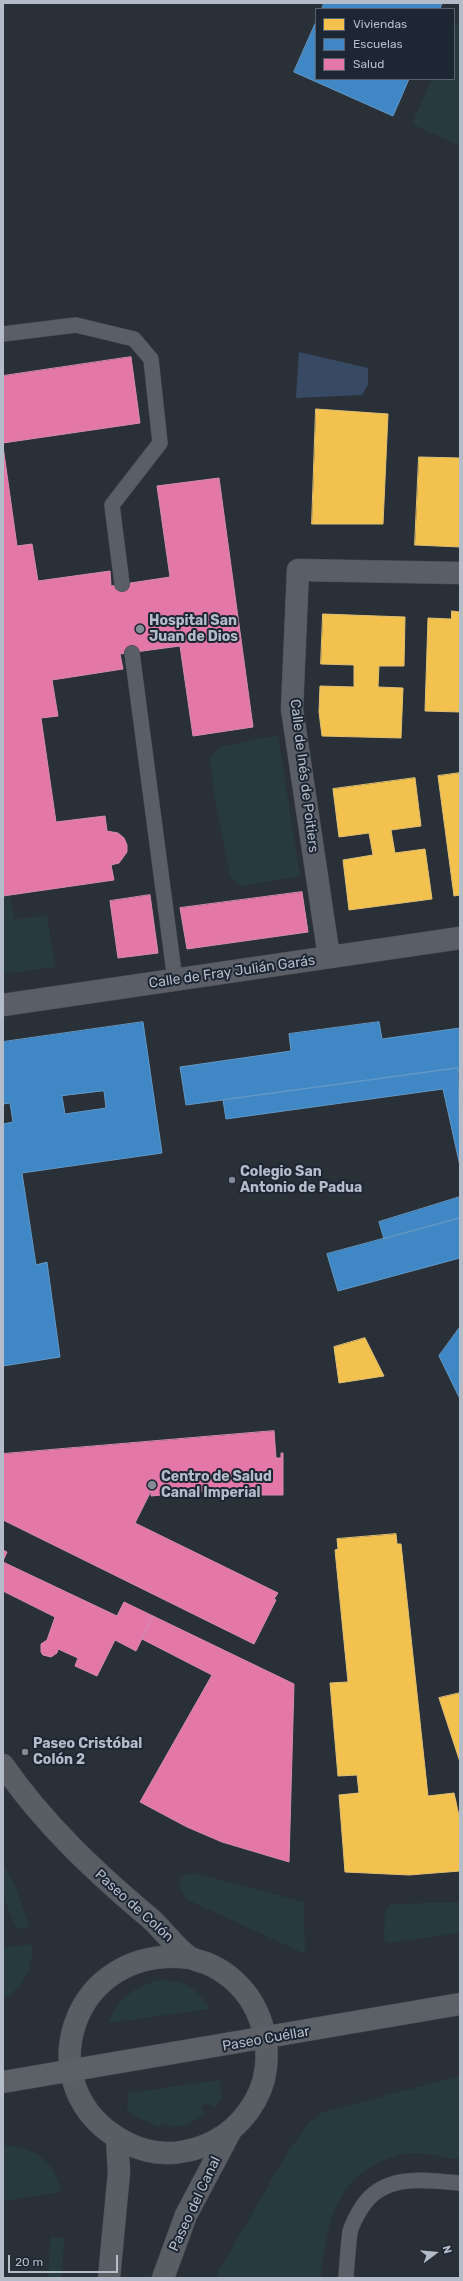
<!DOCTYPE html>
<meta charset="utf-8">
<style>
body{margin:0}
#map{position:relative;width:463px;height:2281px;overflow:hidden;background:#2a3038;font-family:Rubik,sans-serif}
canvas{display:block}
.frame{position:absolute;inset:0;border:4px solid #b4bcc9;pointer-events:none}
.legend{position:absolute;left:315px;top:8px;width:140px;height:72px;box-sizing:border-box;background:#1d2633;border:1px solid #59626f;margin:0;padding:5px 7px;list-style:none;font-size:12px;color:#b4bcc9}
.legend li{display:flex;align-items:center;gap:8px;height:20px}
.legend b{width:20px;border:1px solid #59626f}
.north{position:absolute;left:415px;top:2233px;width:40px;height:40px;-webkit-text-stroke:3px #1d2633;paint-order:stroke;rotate:74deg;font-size:11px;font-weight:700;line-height:16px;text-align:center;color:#b4bcc9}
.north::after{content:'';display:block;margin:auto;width:14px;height:18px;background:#b4bcc9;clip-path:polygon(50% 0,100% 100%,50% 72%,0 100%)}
.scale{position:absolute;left:8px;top:2255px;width:110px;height:18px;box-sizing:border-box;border:2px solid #b4bcc9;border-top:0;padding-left:5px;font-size:12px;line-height:14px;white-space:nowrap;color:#b4bcc9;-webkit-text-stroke:3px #1d2633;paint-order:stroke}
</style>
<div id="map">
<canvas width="463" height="2281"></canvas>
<div class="frame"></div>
<ul class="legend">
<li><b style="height:11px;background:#f2c14e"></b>Viviendas</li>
<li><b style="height:11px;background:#3f88c5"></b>Escuelas</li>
<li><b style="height:11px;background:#e377a8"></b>Salud</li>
</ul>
<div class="north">N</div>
<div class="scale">20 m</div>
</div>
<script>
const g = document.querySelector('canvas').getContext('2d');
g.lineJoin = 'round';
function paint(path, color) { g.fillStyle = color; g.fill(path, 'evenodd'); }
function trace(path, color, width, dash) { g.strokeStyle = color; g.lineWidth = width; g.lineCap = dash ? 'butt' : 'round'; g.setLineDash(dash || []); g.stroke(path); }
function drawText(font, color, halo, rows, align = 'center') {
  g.font = font + ' Rubik,sans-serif'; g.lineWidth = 4; g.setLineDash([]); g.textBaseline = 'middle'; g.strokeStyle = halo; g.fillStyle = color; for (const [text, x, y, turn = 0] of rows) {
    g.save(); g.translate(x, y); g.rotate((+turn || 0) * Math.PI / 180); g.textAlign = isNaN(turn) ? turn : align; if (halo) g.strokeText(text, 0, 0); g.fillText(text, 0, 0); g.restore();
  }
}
paint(new Path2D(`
 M460,16V146L412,124L432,79H454V29Z
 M278,735L300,876L242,886L230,876L214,794L210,759L219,747Z
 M10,895L14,920L47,915L55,967L3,974V896Z
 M3,1862L17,1890L30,1928L16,1929L3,1895Z
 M194,1873L304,1902L305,1954L188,1900L180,1890L179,1881L186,1874Z
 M460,1902V1933L388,1943L384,1940L385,1909L391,1904Z
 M32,1944C33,1969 25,1986 3,1999V1948Z
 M159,1980C186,1981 195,1987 210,2009L108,2023C120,1997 132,1988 159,1980Z
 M460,2076V2157L454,2159C438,2156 419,2151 403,2154C397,2155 391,2158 385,2160C334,2179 326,2229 321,2278H215L287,2153L308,2124L323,2112Z
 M219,2080L222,2097L214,2108L207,2103L201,2108L206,2115L184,2125L169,2127V2125L163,2124L161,2127C149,2123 138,2118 127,2110L128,2093Z
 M3,2145C35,2148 54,2160 61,2192L3,2201Z
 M50,2237L64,2238L62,2278H48Z`), '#273a3e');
paint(new Path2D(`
 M299,352L368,368V385L362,395L296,398Z`), '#384963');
const homes = new Path2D(`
 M316,409L388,414L383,524H312Z
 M419,457L460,458V547L415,545Z
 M452,611L460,612V712L425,711L428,618L451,619Z
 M323,614L405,617L404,666H379L378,687L403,688L401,738L322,736L319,712L320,686L354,687V665L321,664Z
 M460,773V895L454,896L438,776Z
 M415,778L421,826L391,830L395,853L425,849L432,899L349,910L343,860L373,855L369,833L339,837L333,789Z
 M365,1338L384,1376L339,1383L334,1347Z
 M396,1534L397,1544H401L428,1796L454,1793L460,1820V1871L409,1875L345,1872L339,1795L359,1793L357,1775L338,1776L330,1683L348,1682L335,1550L338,1549L337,1539Z
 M460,1693V1762L439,1698Z`);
paint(homes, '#f2c14e');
trace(homes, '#dfc073', 1);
const schools = new Path2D(`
 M324,3H442L440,9H322Z
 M316,22V79H409L393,116L294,72Z
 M143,1022L162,1153L22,1173L36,1265L47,1262L60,1357L3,1366V1124L13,1122L10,1103L3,1104V1042ZM104,1091L106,1108L65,1114L62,1096Z
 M379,1022L382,1039L460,1028V1076L458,1068L186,1105L180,1067L291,1051L289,1034Z
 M458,1068L460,1166L443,1089L226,1119L223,1100Z
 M460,1197V1218L384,1239L379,1222Z
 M460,1218V1258L338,1291L327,1254Z
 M460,1327V1399L439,1356Z`);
paint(schools, '#3f88c5');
trace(schools, '#6298c6', 1);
const health = new Path2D(`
 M131,357L140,423L3,443V376Z
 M3,446L17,546L32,544L38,581L110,571L111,586L170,577L157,486L219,478L253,727L193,736L180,646L120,654L123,669L52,680L58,716L41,718L56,822L105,816L107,831L118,833L124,838L127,845V852L119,863L111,865L114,880L3,896Z
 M302,892L308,932L187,949L180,908Z
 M150,895L158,953L118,958L110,901Z
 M274,1431L276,1458H281V1453H283V1495H214L216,1490L151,1496V1491L135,1523L278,1593L274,1599L276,1600L254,1644L3,1520V1454Z
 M3,1550L7,1552L3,1561Z
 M3,1562L117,1616L124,1602L153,1616L136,1651L115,1640L97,1676L75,1666L78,1658L58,1649L57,1653L51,1657L43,1655L41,1652V1644L47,1640L55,1617L3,1591Z
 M153,1616L294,1684L289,1862L222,1842L187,1827L140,1802L212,1675L142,1639Z`);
paint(health, '#e377a8');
trace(health, '#d58cb2', 1);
const service = new Path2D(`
 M3,334L76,325L134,339L151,359L160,443L112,505L122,584
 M132,653L175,980
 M346,2278C347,2263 348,2247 350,2232C352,2223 357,2215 362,2207C384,2173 425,2180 460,2183`);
const minor = new Path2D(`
 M329,957L292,709L298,570L460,573
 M3,1005L460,938`);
const secondary = new Path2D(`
 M3,1765C44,1824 96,1873 151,1919C164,1931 175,1947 189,1957C194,1960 200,1961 206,1963C223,1970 239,1983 250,1999C269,2029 273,2070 255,2101C239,2129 213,2147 181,2152C162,2155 142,2151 125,2142C24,2089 71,1942 190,1958
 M109,2278L119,2172L117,2138
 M163,2278L186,2215L230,2132`);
const primary = new Path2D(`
 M3,2082L460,2004`);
trace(service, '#484c53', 16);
trace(minor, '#484c53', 23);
trace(secondary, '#484c53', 23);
trace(primary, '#484c55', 23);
trace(service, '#5a5e66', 15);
trace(minor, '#5a5e66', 22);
trace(secondary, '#595d64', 22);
trace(primary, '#5c6168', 22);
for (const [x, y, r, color] of [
 [140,629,5,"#848b96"],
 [232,1180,4,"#848b96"],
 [152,1485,5,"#848b96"],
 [25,1752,4,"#848b96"]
]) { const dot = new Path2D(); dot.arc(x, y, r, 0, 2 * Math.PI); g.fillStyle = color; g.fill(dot); trace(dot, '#1d2633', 1.5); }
drawText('bold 14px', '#b4bcc9', '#1d2633', [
 ["Hospital San",149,621],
 ["Juan de Dios",149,637],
 ["Colegio San",240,1172],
 ["Antonio de Padua",240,1188],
 ["Centro de Salud",161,1477],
 ["Canal Imperial",161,1493],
 ["Paseo Cristóbal",33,1744],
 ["Colón 2",33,1760]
], 'left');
drawText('14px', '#b4bcc9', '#1d2633', [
 ["Calle de Inés de Poitiers",304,776,83],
 ["Calle de Fray Julián Garás",232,972,-8],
 ["Paseo de Colón",134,1906,42],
 ["Paseo Cuéllar",266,2039,-10],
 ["Paseo del Canal",195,2204,-65]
]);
</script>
